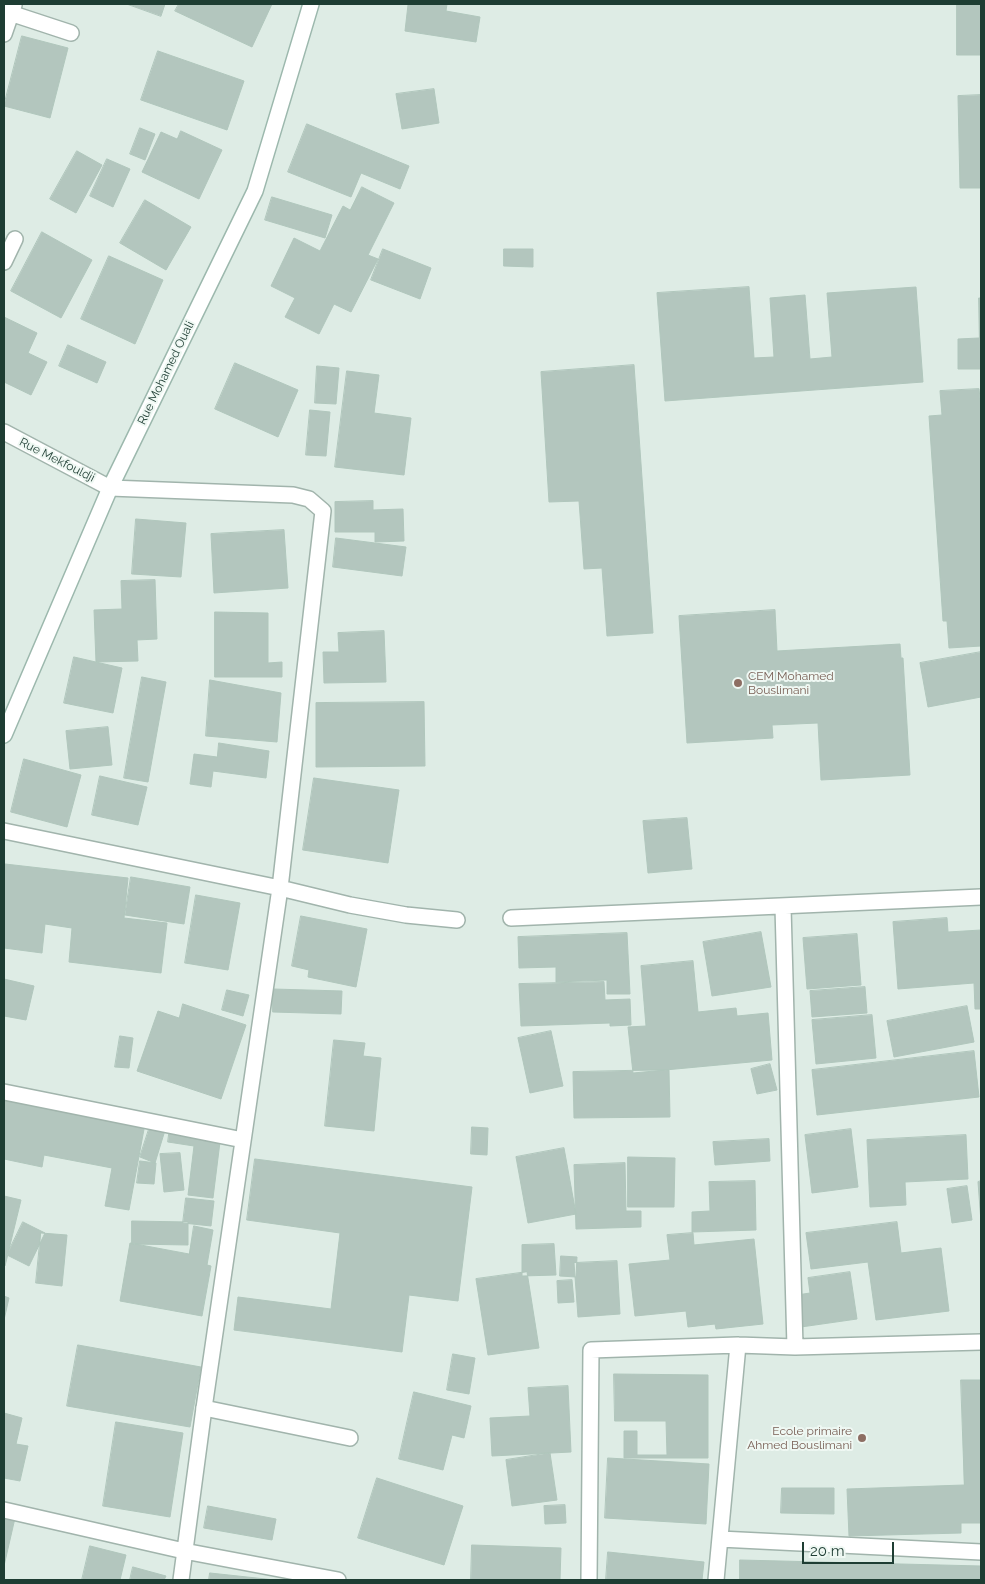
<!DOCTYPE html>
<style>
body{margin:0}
#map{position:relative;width:985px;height:1584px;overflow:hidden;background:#deece5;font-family:Raleway,sans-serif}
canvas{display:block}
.frame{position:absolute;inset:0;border:5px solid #1e3d33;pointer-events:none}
.scale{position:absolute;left:802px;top:1542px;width:92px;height:22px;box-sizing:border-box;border:2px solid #1e3d33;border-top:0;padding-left:6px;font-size:15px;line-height:18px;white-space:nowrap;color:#1e3d33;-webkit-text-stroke:4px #eff8f3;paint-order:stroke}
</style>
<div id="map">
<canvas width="985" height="1584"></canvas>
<div class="frame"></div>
<div class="scale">20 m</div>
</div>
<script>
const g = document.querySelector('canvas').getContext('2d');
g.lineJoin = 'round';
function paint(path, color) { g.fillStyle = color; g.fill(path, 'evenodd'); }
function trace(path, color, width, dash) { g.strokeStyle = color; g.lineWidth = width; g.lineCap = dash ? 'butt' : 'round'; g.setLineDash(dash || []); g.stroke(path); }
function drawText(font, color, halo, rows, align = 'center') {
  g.font = font + ' Raleway,sans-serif'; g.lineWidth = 4; g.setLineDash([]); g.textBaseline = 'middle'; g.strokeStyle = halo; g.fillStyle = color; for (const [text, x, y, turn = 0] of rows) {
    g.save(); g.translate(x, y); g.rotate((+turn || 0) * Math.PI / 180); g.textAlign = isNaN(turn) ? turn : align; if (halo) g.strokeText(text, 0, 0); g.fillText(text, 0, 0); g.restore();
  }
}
const building = new Path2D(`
 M127,4H165L161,16Z
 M179,4H272L252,47L175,11Z
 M403,4H447L446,11L480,17L476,42L405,31L408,5Z
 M957,4H981V55H957Z
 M22,36L68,48L50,118L4,106Z
 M158,51L244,81L227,130L141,100Z
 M434,89L439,123L402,129L396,94Z
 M981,95V188H960L958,96Z
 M307,124L409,166L400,189L361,173L351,197L288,172Z
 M140,128L155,134L145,160L130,154Z
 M181,131L222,150L199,199L142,172L161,132L177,139Z
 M77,151L102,165L76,213L50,199Z
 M107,159L130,169L113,207L90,196Z
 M362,187L394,203L368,255L378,259L351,312L334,304L319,334L285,317L295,298L271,286L294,238L320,251L343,206L350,210Z
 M272,197L332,215L325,238L265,220Z
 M145,200L191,227L166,270L120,243Z
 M42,232L92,260L61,318L11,291Z
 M383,249L431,268L420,299L371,280Z
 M504,249H533V267L504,266Z
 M109,256L163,280L135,344L81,319Z
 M749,287L754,358L774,357L770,298L805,295L810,359L832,357L827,293L916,287L923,382L665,401L657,293Z
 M979,298H981V369H958V339L979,338Z
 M4,317L37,333L28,353L47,362L31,395L4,382Z
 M68,345L106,362L97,383L59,366Z
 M235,363L298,390L278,437L215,409Z
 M634,365L653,633L607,636L602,568L584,569L579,501L549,502L541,372Z
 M317,366L339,368L336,404L315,403Z
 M347,371L379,375L374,413L411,418L404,475L335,467Z
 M979,389L981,407V646L949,648L947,621H943L929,416L942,415L940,391Z
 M310,410L330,412L326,456L306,455Z
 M373,501V510L403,509L404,541L375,542V532H335V502Z
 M136,519L186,523L181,577L132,574Z
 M284,530L288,588L214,593L211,534Z
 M336,538L406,547L402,576L333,567Z
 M155,580L157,639L137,640L138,661L96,662L94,610L122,609L121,581Z
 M775,610L777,651L900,644L901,658H903L910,775L821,780L818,723L772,725L773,738L687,743L679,616Z
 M215,612L268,613V663L282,662V677H215Z
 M384,631L386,682L324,683L323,652H339L338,633Z
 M981,652V697L928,707L920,663Z
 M74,657L122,668L113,713L64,703Z
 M142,677L166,682L148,782L124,778Z
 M210,680L281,693L277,742L206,736Z
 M424,702L425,766L316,767V703Z
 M108,727L112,765L70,769L66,731Z
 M219,743L269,751L266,778L213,771L211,787L190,784L194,754L217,757Z
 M24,759L81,775L67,827L11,812Z
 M100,776L147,787L138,825L92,815Z
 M314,778L399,790L388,863L303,850Z
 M687,818L692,869L648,873L643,821Z
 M5,864L128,878L124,918L167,923L161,973L69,962L72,928L45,924L42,953L4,948Z
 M131,877L190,887L184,924L125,915Z
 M196,895L240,903L228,970L185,963Z
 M301,916L367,929L356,987L308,977L309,970L292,966Z
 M947,918L948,932L981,930V1009H975L974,983L898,989L893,922Z
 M761,932L771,987L712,996L703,942Z
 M627,933L630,994H607V980L556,982V967L519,968L518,937Z
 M857,934L861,985L807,989L803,938Z
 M693,961L698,1012L736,1008L737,1016L768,1013L772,1060L633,1073L628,1027L646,1026L641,966Z
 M4,979L34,986L26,1020L4,1016Z
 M604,982L605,1000L630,999L631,1025L610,1026V1023L521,1026L519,984Z
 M865,987L867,1013L812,1017L810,991Z
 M273,989L342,991L341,1014L273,1012Z
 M227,990L249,995L243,1016L222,1010Z
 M183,1004L246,1025L221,1099L137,1071L158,1011L179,1018Z
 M967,1006L974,1042L894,1057L887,1021Z
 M872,1015L876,1058L816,1064L812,1020Z
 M551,1031L563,1086L530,1093L518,1038Z
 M120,1036L133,1038L129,1068L115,1067Z
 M334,1040L365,1043L363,1056L381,1058L374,1131L325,1126Z
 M974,1051L979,1097L817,1115L812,1070Z
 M770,1064L777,1090L757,1094L751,1069Z
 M669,1070L670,1117L574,1118L573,1072Z
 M4,1097L116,1119L119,1107L147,1113L129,1210L105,1206L112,1168L44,1155L42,1167L4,1159Z
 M151,1123L166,1127L155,1163L140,1157Z
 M170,1127L221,1134L213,1198L188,1195L194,1146L168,1142Z
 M472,1127L488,1128L487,1155L471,1154Z
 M851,1129L858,1187L812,1193L805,1135Z
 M966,1135L968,1179L905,1182L906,1205L870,1207L867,1140Z
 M769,1139L770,1161L715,1165L713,1142Z
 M564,1148L576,1214L528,1223L516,1157Z
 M180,1153L184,1190L164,1192L160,1154Z
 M628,1157L675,1158L674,1207H628Z
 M255,1159L472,1187L458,1301L409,1295L402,1352L234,1330L238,1297L331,1309L340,1233L247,1220Z
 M140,1161L156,1163L154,1184L137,1183Z
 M625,1163L626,1211H641V1227L576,1229L574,1165Z
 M755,1181L756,1230L692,1232V1212L710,1211L709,1182Z
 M981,1181V1222L978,1182Z
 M967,1186L972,1220L952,1223L947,1189Z
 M4,1196L21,1200L5,1266H4Z
 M186,1198L214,1201L211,1226L183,1223Z
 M132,1221L188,1222V1245L132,1244Z
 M23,1222L45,1233L29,1266L7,1255Z
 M897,1222L901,1253L941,1248L949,1311L876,1320L868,1262L811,1269L806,1233Z
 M194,1226L213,1230L207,1265L211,1266L202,1316L120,1301L130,1243L189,1254Z
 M41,1233L67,1235L62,1286L36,1283Z
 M693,1233L694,1245L754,1239L763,1324L716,1329L715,1324L688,1327L686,1311L635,1316L629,1264L670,1260L667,1235Z
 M554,1244L556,1275L522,1276V1245Z
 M561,1256L577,1257L576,1277L560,1276Z
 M617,1261L620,1314L578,1317L574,1263Z
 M527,1272L539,1348L488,1355L476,1279Z
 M850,1272L857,1319L801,1327L797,1295L810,1293L808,1278Z
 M572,1280L574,1302L558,1303L557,1281Z
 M4,1296L9,1298L4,1320Z
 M78,1345L201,1367L190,1427L67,1406Z
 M453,1354L475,1358L469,1394L447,1390Z
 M614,1374L708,1375V1458H624V1431H637V1455H667L666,1421H615Z
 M961,1380H981V1523H961V1533L849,1536L847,1489L964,1485Z
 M568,1386L571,1452L492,1456L490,1418L530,1416L528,1388Z
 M414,1392L471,1406L464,1438L452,1435L443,1470L399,1459Z
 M4,1413L22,1418L16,1444L28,1446L20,1481L4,1478Z
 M116,1422L183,1433L170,1517L103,1506Z
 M550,1453L557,1500L512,1506L506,1460Z
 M608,1458L709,1464L706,1524L605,1518Z
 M377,1478L463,1506L444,1565L358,1538Z
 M782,1488H834V1514L781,1513Z
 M565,1505L566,1523L545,1524L544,1506Z
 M208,1506L276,1519L272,1540L204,1528Z
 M4,1515L15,1518L4,1566Z
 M472,1545L561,1548L560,1580H471Z
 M90,1546L126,1555L120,1580H82Z
 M608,1552L704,1562L702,1580H606Z
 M740,1560L981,1566V1580H740Z
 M133,1567L166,1576L164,1580H130Z
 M210,1573L275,1580H209Z`);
paint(building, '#b3c6be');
trace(building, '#b0c6bc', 1);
const lane = new Path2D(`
 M204,1408L350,1438`);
const street = new Path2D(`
 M4,11L71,33
 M4,34L14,5
 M4,262L15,239
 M4,432L110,488L293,495L309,499L323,511L280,888L204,1408L181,1580
 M4,831L280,888L350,905L406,915L457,920
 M783,907L795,1347
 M511,918L981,897
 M4,1092L243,1140
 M4,1510L184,1551L338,1580
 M720,1539L981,1552
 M589,1580L591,1350L738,1345L795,1347L981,1342
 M716,1580L738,1345`);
const secondary = new Path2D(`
 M4,735L110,488L255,191L311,4`);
trace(lane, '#a1b4ac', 18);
trace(street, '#a1b4ac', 18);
trace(secondary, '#9cb8ad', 18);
trace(lane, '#fff', 15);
trace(street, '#fff', 15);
trace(secondary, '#fff', 15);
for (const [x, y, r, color] of [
 [738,683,5,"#8d6e63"],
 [862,1438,5,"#8d6e63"]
]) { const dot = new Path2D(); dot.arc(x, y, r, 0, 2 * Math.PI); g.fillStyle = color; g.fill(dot); trace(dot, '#eff8f3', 2); }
drawText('12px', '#1e3d33', '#eff8f3', [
 ["Rue Mohamed Ouali",166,373,-64],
 ["Rue Mekfouldji",57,460,27]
]);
drawText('12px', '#785e54', '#eff8f3', [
 ["CEM Mohamed",748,676],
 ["Bouslimani",748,690],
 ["Ecole primaire",852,1431,"right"],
 ["Ahmed Bouslimani",852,1445,"right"]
], 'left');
</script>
